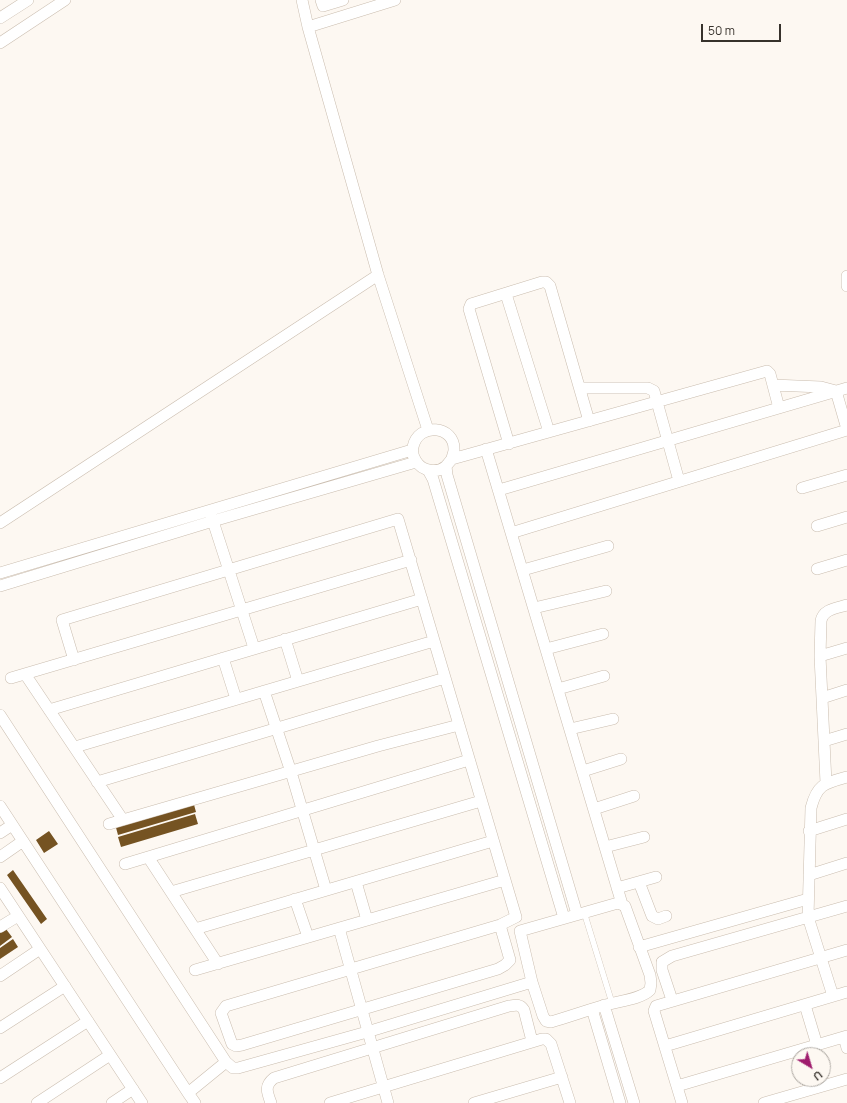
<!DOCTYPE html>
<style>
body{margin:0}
#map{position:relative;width:847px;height:1103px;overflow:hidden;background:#fdf8f2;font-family:Manrope,sans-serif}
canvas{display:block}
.north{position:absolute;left:791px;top:1047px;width:40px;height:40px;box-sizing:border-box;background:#fdf8f2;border:1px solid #aea9a3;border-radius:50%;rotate:142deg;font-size:11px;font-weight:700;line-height:16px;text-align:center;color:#37322c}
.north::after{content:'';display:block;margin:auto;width:14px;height:18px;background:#9f1c6d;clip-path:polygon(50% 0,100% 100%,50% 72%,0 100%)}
.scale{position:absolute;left:701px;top:24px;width:80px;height:18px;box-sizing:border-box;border:2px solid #37322c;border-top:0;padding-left:5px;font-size:12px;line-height:14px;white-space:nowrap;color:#37322c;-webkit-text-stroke:3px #fdf8f2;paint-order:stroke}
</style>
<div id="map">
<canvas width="847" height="1103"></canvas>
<div class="north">U</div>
<div class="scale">50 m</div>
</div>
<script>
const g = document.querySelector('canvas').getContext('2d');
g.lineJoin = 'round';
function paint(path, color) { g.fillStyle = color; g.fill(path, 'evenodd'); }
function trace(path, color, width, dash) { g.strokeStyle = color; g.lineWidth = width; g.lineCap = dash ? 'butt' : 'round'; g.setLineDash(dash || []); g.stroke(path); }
paint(new Path2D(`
 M193,801L196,812L118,835L115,824Z
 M195,814L198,824L121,847L118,837Z
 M49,831L58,844L44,853L36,840Z
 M13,870L47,919L41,924L7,875Z
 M6,929L12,937L0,946V933Z
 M13,939L18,947L0,959V948Z`), '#755322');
const service = new Path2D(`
 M584,912L612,1003`);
const minor = new Path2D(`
 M302,0L308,27L378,275L428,430
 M321,0L323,6L343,0
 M0,18L28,0
 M308,27L395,0
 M0,43L65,0
 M847,276V286
 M506,294L549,432
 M773,385L821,387L836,391L847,429
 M580,388H648L654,391L679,481
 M509,444L469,309L471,304L542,282H546L550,286L589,421
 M486,449L622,904
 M452,459C452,456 454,453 454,450C455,425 418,422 413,447C412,452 413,457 416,461C422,471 437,474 446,466C448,464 450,461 452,459L767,371L770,374L779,408
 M446,466L447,475L577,914
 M428,470L433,479L564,918
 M802,488L847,475
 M499,490L847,388
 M211,515L254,648
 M0,523L378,275
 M817,526L847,517
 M511,533L847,430
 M817,569L847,560
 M523,570L608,546
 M0,573L412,450
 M0,586L213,521L416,462
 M534,608L606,591
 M285,639L298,681
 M546,649L603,634
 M820,656L847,648
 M223,658L236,699
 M74,660L62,620L398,519L516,917L500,925L226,1006L221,1013L232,1044L236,1046L242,1045L498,969L505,965L510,960L500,925
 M25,674L123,820
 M11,678L411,560
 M558,689L604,676
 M264,691L291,772L326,890
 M822,698L847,690
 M49,710L422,599
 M0,715L226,1062L233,1068H238L367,1032L532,982
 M570,729L613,719
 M824,741L847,734
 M75,747L434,641
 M583,771L621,759
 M97,782L445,678
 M826,783L820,656L821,621C823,609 837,608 847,605
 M0,806L188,1093
 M594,809L634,796
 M109,824L378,746L459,725
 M809,831L847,819
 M0,833L12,825
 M605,847L644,837
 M0,857L23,841
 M148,857L218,964
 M125,864L469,760
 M809,875L847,863
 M356,882L367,920
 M639,882L652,916L658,919L666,916
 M0,888L142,1103
 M617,888L656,877
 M171,892L481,801
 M295,899L308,937
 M618,903L625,906L650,975L651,983L650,990C640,1000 616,1001 602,1006C585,1011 568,1017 551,1022L546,1021L543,1016L532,982L520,931Z
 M0,927L18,916
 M339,928L388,1103
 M195,929L493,841
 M639,947L808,899
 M195,970L505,880
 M0,976L40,949
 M833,996L808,917L811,808C817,784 825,783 847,777
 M672,1000L662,970V962L672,956L847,906
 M604,1005L634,1103
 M805,1005L817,1045
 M592,1009L620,1103
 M0,1028L65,986
 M844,1037L847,1048
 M665,1046L847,992
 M0,1078L88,1021
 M677,1086L847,1036
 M37,1103L110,1055
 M112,1103L133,1089
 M195,1103L188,1093L226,1062
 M271,1103C267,1092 264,1086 274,1078L509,1006C516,1005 520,1004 524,1010L532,1041
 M330,1103L542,1039H546L551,1044L570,1103
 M474,1103L562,1077
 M682,1103L654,1011L656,1006L847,950
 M764,1103L847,1079`);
trace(service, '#cabdaf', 6);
trace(minor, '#cabdaf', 12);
trace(service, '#fff', 5.5);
trace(minor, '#fff', 11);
</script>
